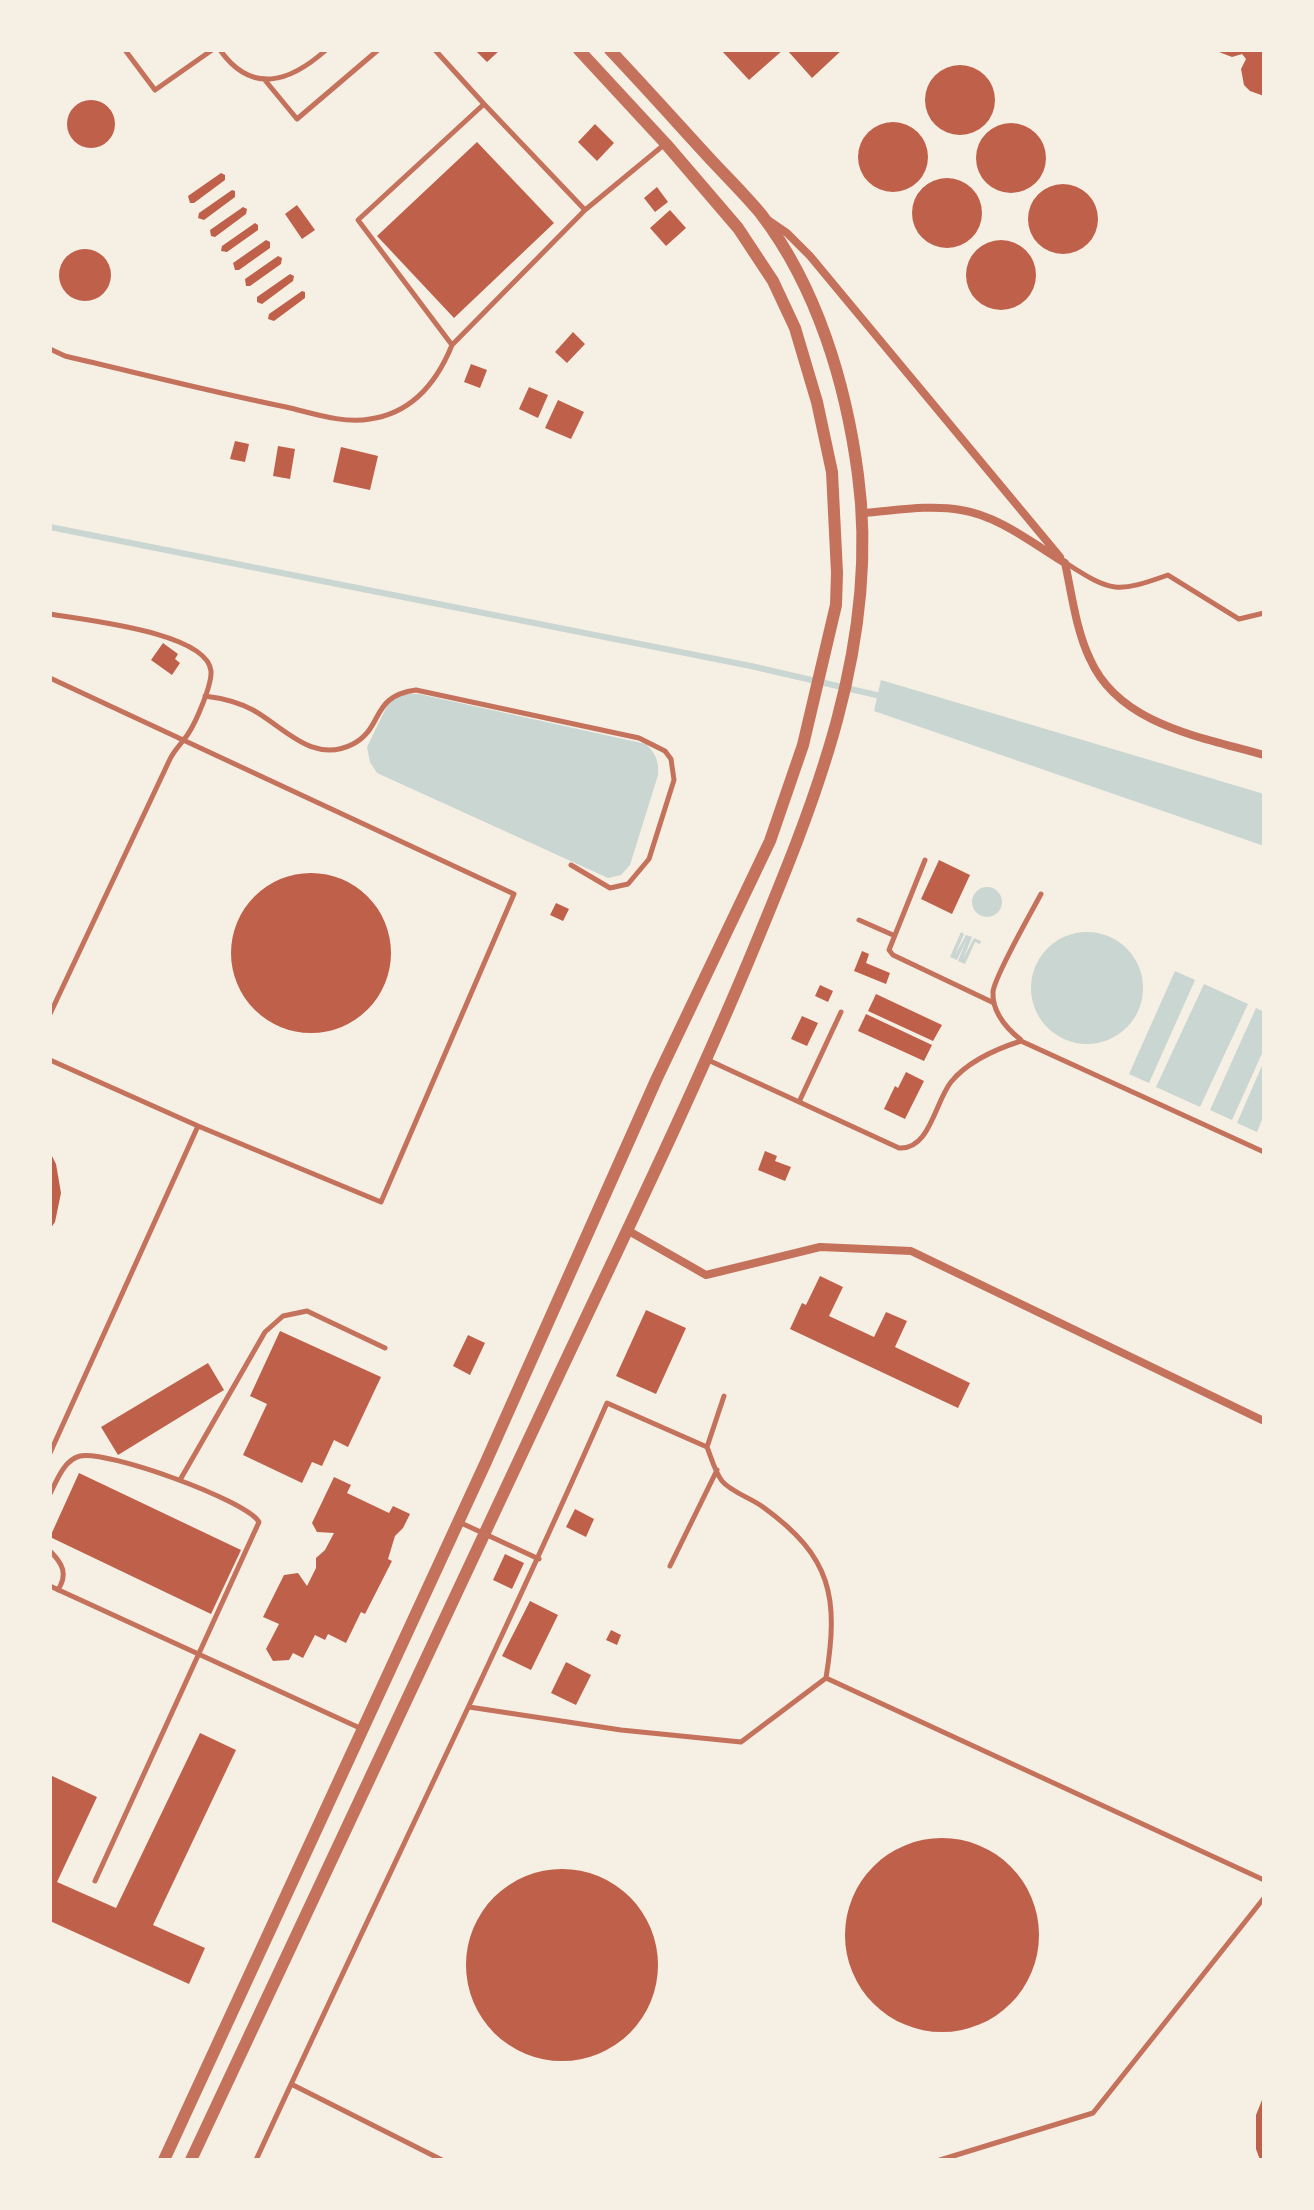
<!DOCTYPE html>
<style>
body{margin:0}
#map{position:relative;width:1314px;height:2210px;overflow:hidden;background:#f6efe4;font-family:Cabin,sans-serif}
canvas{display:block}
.frame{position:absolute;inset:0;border:52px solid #f6efe4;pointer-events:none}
</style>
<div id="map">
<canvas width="1314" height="2210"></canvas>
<div class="frame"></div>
</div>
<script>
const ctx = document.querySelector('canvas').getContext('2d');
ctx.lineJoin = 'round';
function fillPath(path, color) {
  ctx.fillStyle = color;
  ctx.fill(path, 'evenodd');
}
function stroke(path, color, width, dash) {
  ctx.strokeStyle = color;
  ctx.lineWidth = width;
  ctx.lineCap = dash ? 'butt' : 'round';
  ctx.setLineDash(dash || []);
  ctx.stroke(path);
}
fillPath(new Path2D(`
 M881,680L1264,794V846L874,711Z
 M404,694H419L646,744C656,754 659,761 658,775L630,865L621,875L608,878L377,773L370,762L367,747L389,702Z
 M972 902a15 15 0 1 1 30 0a15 15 0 1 1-30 0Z
 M1031 988a56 56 0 1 1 112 0a56 56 0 1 1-112 0Z
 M961,932L964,934L955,955L966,935L972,937L963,959L974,938L981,941L980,944L975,942L965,964L958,961L967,939L957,960L950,957Z
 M1175,971L1195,980L1149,1083L1129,1074Z
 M1204,984L1248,1004L1200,1107L1156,1087Z
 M1256,1008L1264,1012V1049L1232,1120L1210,1110Z
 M1264,1061V1115L1257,1132L1237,1123Z`), '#c9d6d2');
stroke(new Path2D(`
 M50,527L751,666L885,697`), '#c9d6d2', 6);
fillPath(new Path2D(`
 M475,50H500L487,62Z
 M721,50H783L749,80Z
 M787,50H842L812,78Z
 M1214,50H1264V96L1250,91L1244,85L1241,69L1246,59L1242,54L1232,57Z
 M925 100a35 35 0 1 1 70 0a35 35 0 1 1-70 0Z
 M67 124a24 24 0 1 1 48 0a24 24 0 1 1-48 0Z
 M858 157a35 35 0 1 1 70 0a35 35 0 1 1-70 0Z
 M976 158a35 35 0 1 1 70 0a35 35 0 1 1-70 0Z
 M595,124L614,143L597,161L578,142Z
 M477,142L554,223L454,318L377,236Z
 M221,173L225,175V180L194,203H190L188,196Z
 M912 213a35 35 0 1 1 70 0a35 35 0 1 1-70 0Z
 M1028 219a35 35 0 1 1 70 0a35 35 0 1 1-70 0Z
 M657,187L668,202L655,212L644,198Z
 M232,190L235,191V197L204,220L198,218L199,213Z
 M297,205L315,230L302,239L285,214Z
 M243,207L247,209L246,214L215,237L211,236L210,230Z
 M670,210L686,228L666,246L650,228Z
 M255,223L258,225V230L227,252L221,251L222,246Z
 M966 275a35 35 0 1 1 70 0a35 35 0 1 1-70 0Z
 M266,240L270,242V248L239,270H235L233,263Z
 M59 275a26 26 0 1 1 52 0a26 26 0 1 1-52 0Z
 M278,256L282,258L281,264L250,286H246L245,279Z
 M290,274L294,276L293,281L262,304L257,302V297Z
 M302,291L305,292V298L274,321L268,319L269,314Z
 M573,332L585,344L567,363L555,352Z
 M471,364L487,370L480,388L464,382Z
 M529,387L548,395L538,418L519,409Z
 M558,400L584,412L571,439L545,428Z
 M235,441L249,444L245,462L230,459Z
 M278,446L295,449L290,479L273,476Z
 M341,447L378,456L370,490L333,482Z
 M163,643L178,654L175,659L180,663L172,675L151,660Z
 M939,860L970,875L952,914L921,899Z
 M231 953a80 80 0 1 1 160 0a80 80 0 1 1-160 0Z
 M556,903L569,909L563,921L550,915Z
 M862,951L869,954L866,963L890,973L886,984L854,971Z
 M820,985L833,991L828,1002L815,996Z
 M876,994L942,1025L933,1041L868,1011Z
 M866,1014L932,1045L924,1061L858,1031Z
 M802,1016L818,1023L807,1046L791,1039Z
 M906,1072L924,1081L905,1119L884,1109L895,1086L898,1088Z
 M765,1151L777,1156L775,1161L791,1167L785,1181L758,1170Z
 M50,1152L56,1164L61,1193L55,1222L50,1229Z
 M820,1276L843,1287L829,1316L874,1337L886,1312L907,1321L895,1347L970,1383L958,1408L790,1329L802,1303L806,1305Z
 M646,1310L686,1328L656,1394L616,1376Z
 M280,1331L381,1377L348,1447L334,1440L322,1466L312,1462L302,1483L243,1455L267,1404L250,1396Z
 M468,1335L485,1343L470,1375L453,1366Z
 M208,1363L224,1390L118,1455L101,1427Z
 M79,1473L241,1550L211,1614L50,1537Z
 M334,1477L351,1485L347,1493L389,1513L393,1506L410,1514L403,1528L395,1536L388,1559L392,1561L365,1614L361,1612L346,1643L328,1634L325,1640L315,1635L303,1658L293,1653L289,1660L273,1661L266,1649L279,1624L263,1617L284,1575L298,1573L307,1586L316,1568V1558L325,1550L334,1533L317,1532L312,1523Z
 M575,1509L594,1519L586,1537L566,1527Z
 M505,1554L524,1563L512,1589L493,1580Z
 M530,1601L558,1615L531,1670L502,1656Z
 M611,1630L621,1635L617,1645L606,1640Z
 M566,1662L591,1675L576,1705L551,1693Z
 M200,1733L236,1750L153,1925L205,1948L189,1984L50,1921V1775L97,1797L57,1882L116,1908Z
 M845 1935a97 97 0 1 1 194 0a97 97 0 1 1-194 0Z
 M466 1965a96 96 0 1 1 192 0a96 96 0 1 1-192 0Z
 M1264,2095V2160H1260L1256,2149V2115Z`), '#bf614a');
stroke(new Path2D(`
 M125,50L155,90L212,50
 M220,50C252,95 290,82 326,50
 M264,79L297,119L378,50
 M484,104L585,210
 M452,345L585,210L665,144
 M50,349L65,356C138,373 212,392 286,407C312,413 343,424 370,419C412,413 437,382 452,345L358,220L484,104L435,50
 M1066,563C1112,593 1117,593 1168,575L1239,619L1264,613
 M50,614C83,620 207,632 211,671C212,685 196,722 188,734C182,743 175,749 170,759L50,1014
 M50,678L514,894L381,1202L198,1126L50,1060
 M205,696C221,698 238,702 253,710C284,727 313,765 353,744C384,728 370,696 416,690L639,738L665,751L671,759L674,780L649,859L628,884L610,888L571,865
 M925,860L889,950L893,955L994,1003
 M859,920L893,935
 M1021,1040C1006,1028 992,1012 993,992C994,977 1032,911 1041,894
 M708,1060L899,1148C930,1150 935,1102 951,1082C968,1061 996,1049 1021,1041L1264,1152
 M799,1102L841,1012
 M707,1447L724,1396
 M50,1453L198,1126
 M180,1480L265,1332L283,1316L307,1311L385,1348
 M50,1494C57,1480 64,1460 80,1456C107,1450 246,1500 259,1522L95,1881
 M459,1522L539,1559
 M50,1551C63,1564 68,1574 58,1590
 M670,1566L717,1470
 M50,1586L362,1729
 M826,1678L1264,1880
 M291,2084L442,2160
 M256,2160C372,1907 495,1658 607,1403L707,1447C711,1457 715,1472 722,1481C731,1492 751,1498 763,1507C832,1557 839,1597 826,1678L741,1742L621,1730L469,1707
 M940,2160L1093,2113L1264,1898`), '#c5725c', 5);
stroke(new Path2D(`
 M768,220L787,233L810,256L1060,557
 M862,513C893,511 929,504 961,510C999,516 1032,543 1065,563C1072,595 1076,630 1090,659C1119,725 1202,737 1264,755
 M627,1230L706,1275L820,1247L911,1251L1264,1421`), '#c5725c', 8);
stroke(new Path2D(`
 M164,2160L485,1464L657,1078L770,841L803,745L836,605L837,573L832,472L817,402L795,328L773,281L738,228L666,144L579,50
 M191,2160C310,1905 430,1651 549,1396C617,1251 687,1108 749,960C813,806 881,645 858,475C846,384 817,287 761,214C746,196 729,179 713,162C679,125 645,87 610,50`), '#c5725c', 12);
</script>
